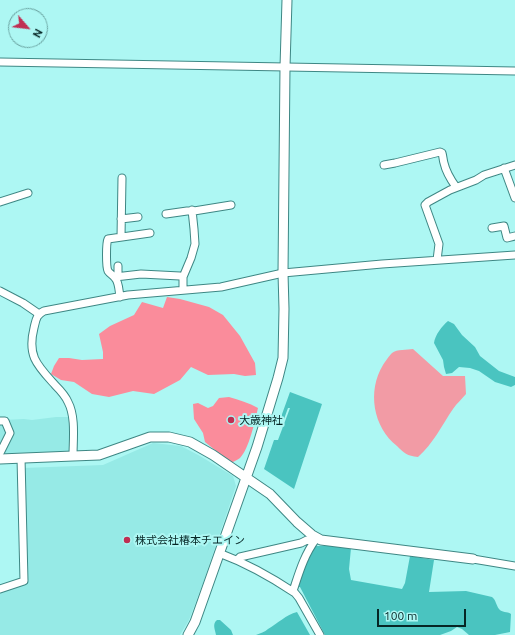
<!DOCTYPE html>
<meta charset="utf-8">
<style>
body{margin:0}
#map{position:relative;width:515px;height:635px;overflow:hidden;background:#adf7f3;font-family:Ubuntu,sans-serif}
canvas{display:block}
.north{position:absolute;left:8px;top:8px;width:40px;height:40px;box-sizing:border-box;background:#adf7f3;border:1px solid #6aa3a1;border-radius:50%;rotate:118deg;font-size:11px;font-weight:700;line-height:16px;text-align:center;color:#062625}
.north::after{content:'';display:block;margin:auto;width:14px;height:18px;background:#bf2f52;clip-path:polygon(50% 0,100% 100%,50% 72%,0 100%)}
.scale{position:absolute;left:377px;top:609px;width:89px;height:18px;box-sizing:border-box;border:2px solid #062625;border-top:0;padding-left:5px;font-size:12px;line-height:14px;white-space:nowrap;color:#062625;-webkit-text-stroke:3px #adf7f3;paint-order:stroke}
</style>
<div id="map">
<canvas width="515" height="635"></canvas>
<div class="north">N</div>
<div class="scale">100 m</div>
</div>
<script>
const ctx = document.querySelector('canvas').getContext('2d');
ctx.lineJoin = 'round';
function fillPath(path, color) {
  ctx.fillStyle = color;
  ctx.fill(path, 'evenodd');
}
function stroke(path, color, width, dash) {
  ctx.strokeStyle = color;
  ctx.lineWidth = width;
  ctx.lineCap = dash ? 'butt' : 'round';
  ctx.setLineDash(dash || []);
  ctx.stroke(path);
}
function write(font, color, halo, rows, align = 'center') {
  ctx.font = font + ' Ubuntu,"Noto Sans JP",sans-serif';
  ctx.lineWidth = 4;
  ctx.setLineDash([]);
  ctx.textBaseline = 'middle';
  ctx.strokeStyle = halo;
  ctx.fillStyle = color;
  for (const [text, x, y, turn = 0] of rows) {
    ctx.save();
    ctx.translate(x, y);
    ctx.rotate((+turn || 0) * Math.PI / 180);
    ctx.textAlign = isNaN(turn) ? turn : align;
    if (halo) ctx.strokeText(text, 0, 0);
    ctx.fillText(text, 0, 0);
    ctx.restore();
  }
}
fillPath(new Path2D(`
 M56,417H72L70,453L0,455V419L4,420L24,419L32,420Z
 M153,443L181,446L200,456L233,476L236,486L203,583L189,620L180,635H0V592L26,582L23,468L103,465Z`), '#96eae6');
fillPath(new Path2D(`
 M413,349L443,376H465L466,394C462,399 457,403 453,409C442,425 433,444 418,457C407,456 404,453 397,446C373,427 367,391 383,365C385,362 389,356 392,353C397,349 407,350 413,349Z`), '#f29ba5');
fillPath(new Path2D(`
 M167,297L180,299L209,307L223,315L240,336L255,363L256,375L245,376L234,374L208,375L191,367L180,380L154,394L133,391L109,397L92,394L74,382L61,380L51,374L54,366L59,358H69L82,360L103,359V352L99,334L110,326L134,315L142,302L163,308Z
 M229,397C239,400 249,403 258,408C255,421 249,449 240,458C238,460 234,461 231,463L205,442L203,433L194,419L193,404L198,403L208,408L213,406L219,398Z`), '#fa8c9b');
fillPath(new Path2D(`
 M448,321L454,324L462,335L475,347L480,356L499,371L515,377V385L511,387L495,382L479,371L470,368L459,367L452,373L446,374L444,367L443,360L434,343C435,335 442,326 448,321Z
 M290,392L322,404L294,489L264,469L274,440H278L290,408H288L284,419L281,417Z
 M316,546H332L351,548L349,569L351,580L402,589L405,583L410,556L434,560L429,592L466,591L492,597C496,600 496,605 499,609C502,613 507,611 511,614L510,632L495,635H469L462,629L457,627L451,631L440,635H325L300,587H297L299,580L313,547Z
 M297,612L310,635H256C260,633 265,632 268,629C278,623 286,615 297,612Z
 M217,620H220L231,630L233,635H216C215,629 212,624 217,620Z`), '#4ac4c0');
const street = new Path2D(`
 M0,62L515,71
 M384,165L395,163L440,152L442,153C443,156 443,160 444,163C446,172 451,180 456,187
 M504,168L515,198
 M0,202L28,193
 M166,214L187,211H194L231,205
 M121,219L138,217
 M492,228L504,226L507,238L515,236
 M121,237L122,178
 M437,260L439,244L425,205L428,202L450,190L476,180L484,175L515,165
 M118,276V266
 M115,277L141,274L180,276L183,277
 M183,290V277L191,258L195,244L194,229L192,210
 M0,291L23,303L39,314
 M120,297C119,291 119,282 115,278C113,275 110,274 108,271C106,267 106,243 108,239L150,233
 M0,421H5L10,433L0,453
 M73,456C73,440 76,417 68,402C65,395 60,390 55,385C37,365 27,356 34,328C36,320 36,315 44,311L128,295L221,287L283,273L382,264L515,255
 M219,553C246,563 271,577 295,593L299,598L320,635
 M473,559L515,566
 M237,560L240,557L301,543L307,540L313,542
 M0,589L24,581L21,458
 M293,591C299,573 304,555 316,539`);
const secondary = new Path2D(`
 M0,459L73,456L99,455L150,437H169L190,442L213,455L270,494L297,522L312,535L321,540L473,559
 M188,635L195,622L257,447L278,378L283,358L284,309L283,273L285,67L287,0`);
stroke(street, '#3e8784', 9);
stroke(secondary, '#3e8784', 11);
stroke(street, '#fff', 7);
stroke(secondary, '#fff', 9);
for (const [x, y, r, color] of [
 [231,420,4,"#bf2f52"],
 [127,540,4,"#bf2f52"]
]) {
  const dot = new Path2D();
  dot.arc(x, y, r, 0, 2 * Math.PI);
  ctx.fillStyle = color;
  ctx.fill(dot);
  stroke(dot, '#adf7f3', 1.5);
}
write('11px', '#062625', '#adf7f3', [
 ["大歳神社",239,420],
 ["株式会社椿本チエイン",135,540]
], 'left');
</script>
